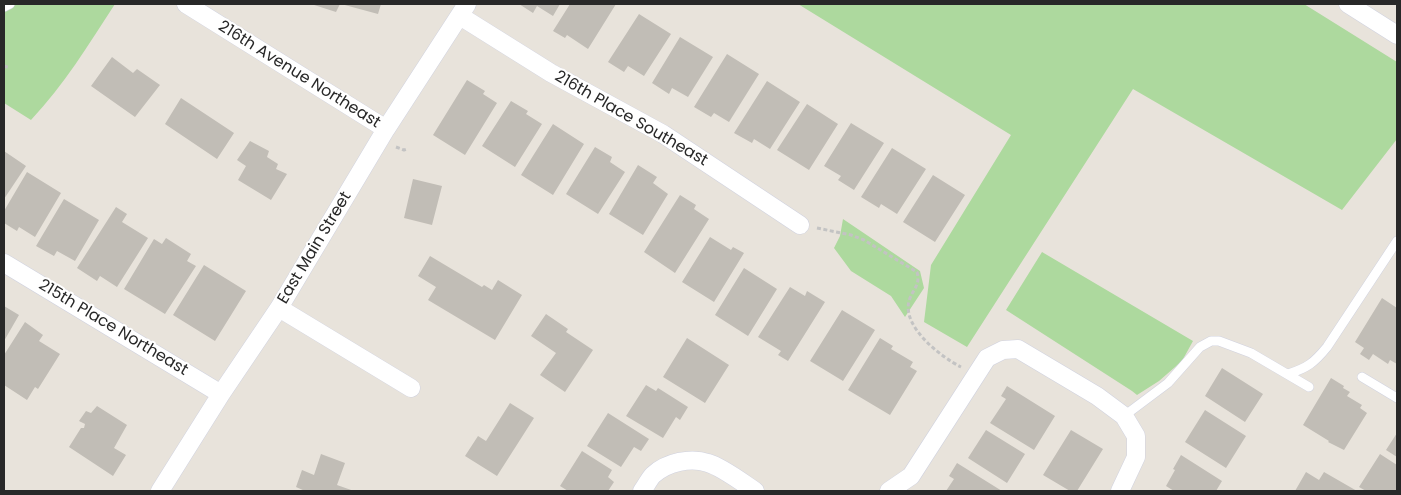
<!DOCTYPE html>
<style>
body{margin:0}
#map{position:relative;width:1401px;height:495px;overflow:hidden;background:#e8e3db;font-family:Poppins,sans-serif}
canvas{display:block}
.frame{position:absolute;inset:0;border:5px solid #282828;pointer-events:none}
</style>
<div id="map">
<canvas width="1401" height="495"></canvas>
<div class="frame"></div>
</div>
<script>
const ctx = document.querySelector('canvas').getContext('2d');
ctx.lineJoin = 'round';
function fillPath(path, color) {
  ctx.fillStyle = color;
  ctx.fill(path, 'evenodd');
}
function stroke(path, color, width, dash) {
  ctx.strokeStyle = color;
  ctx.lineWidth = width;
  ctx.lineCap = dash ? 'butt' : 'round';
  ctx.setLineDash(dash || []);
  ctx.stroke(path);
}
function write(font, color, halo, rows, align = 'center') {
  ctx.font = font + ' Poppins,sans-serif';
  ctx.lineWidth = 4;
  ctx.setLineDash([]);
  ctx.textBaseline = 'middle';
  ctx.strokeStyle = halo;
  ctx.fillStyle = color;
  for (const [text, x, y, turn = 0] of rows) {
    ctx.save();
    ctx.translate(x, y);
    ctx.rotate((+turn || 0) * Math.PI / 180);
    ctx.textAlign = isNaN(turn) ? turn : align;
    if (halo) ctx.strokeText(text, 0, 0);
    ctx.fillText(text, 0, 0);
    ctx.restore();
  }
}
fillPath(new Path2D(`
 M4,4H115C89,44 64,85 31,120L4,103Z
 M798,4H1304L1397,62V139L1342,210L1133,89L967,347L924,322L931,265L1011,135Z
 M843,219L920,271L924,288L905,317L891,296L851,271L834,248L840,236Z
 M1042,252L1193,341L1182,361L1159,381L1137,395L1132,391L1006,310Z`), '#add99e');
fillPath(new Path2D(`
 M311,4H340L336,12Z
 M341,4H381L378,14Z
 M519,4H560L553,16L537,6L533,13Z
 M570,4H616L588,49L567,35L565,38L553,31Z
 M639,14L671,34L644,76L628,66L624,72L608,62Z
 M680,37L713,57L688,97L672,88L669,94L652,83Z
 M727,54L759,74L729,122L714,113L711,117L694,107Z
 M112,57L133,73L137,69L160,85L135,117L91,86Z
 M467,80L485,91L483,94L497,103L465,155L433,135Z
 M767,81L800,102L770,149L754,139L752,143L734,133Z
 M181,98L234,133L217,159L165,124Z
 M511,101L528,111L526,114L542,124L515,167L482,146Z
 M807,104L838,124L809,170L777,150Z
 M851,123L884,143L854,190L838,180L841,176L824,166Z
 M553,124L584,144L553,195L521,175Z
 M250,141L269,151L267,157L278,164L276,169L287,174L271,200L238,180L246,166L237,160Z
 M595,147L612,157L610,162L625,172L598,214L566,194Z
 M892,148L926,169L897,214L881,204L879,208L861,197Z
 M4,151L26,166L4,199Z
 M638,165L657,177L653,183L668,194L643,235L609,214Z
 M27,172L61,193L35,237L19,227L17,231L4,223V211Z
 M933,175L965,195L935,242L903,222Z
 M413,179L442,186L432,225L404,218Z
 M680,195L696,205L694,209L709,219L675,273L644,252Z
 M64,199L99,220L75,261L57,251L54,256L36,246Z
 M116,207L127,214L122,222L148,238L117,287L100,276L97,281L77,268Z
 M710,237L731,250L733,247L744,253L714,302L682,282Z
 M166,238L191,254L187,261L196,266L165,314L124,289L154,239L162,244Z
 M430,256L482,287L484,285L492,290L498,280L522,295L495,340L428,300L436,287L418,276Z
 M204,265L246,291L215,341L173,315Z
 M744,268L777,289L748,336L715,315Z
 M790,287L805,296L807,291L825,302L788,361L778,355L781,351L758,337Z
 M1382,298L1397,308V364L1390,360L1388,364L1373,354L1369,360L1360,354L1364,348L1355,342Z
 M4,306L19,315L4,341Z
 M842,310L875,330L843,381L810,361Z
 M546,314L568,329L566,332L593,350L565,392L540,375L556,353L531,336Z
 M25,322L43,335L39,341L60,354L38,389L35,387L27,400L4,385V355Z
 M687,338L729,365L705,403L663,377Z
 M880,338L893,346L891,349L913,362L910,367L917,371L890,415L848,390Z
 M1222,368L1263,394L1245,422L1205,396Z
 M1331,378L1344,386L1343,388L1350,392L1347,396L1362,405L1360,408L1367,413L1344,450L1328,442L1329,441L1303,425Z
 M646,385L656,391L658,388L688,407L680,420L676,417L663,438L626,416Z
 M1007,386L1055,416L1034,450L990,423L1006,399L1001,396Z
 M510,403L534,418L497,476L465,456L478,436L486,441Z
 M97,406L127,425L114,448L126,455L113,476L69,447L81,428H84L85,424L79,421L86,411L91,413Z
 M1205,410L1246,436L1226,468L1185,442Z
 M608,413L649,439L641,451L634,447L621,467L587,446Z
 M986,430L1025,454L1007,483L968,458Z
 M1071,430L1103,449L1077,491H1070L1043,475Z
 M1397,433V457L1386,450Z
 M582,451L612,470L608,477L614,482L608,491H568L560,486Z
 M321,454L345,463L337,485L354,491H305L296,487L302,470L314,475Z
 M1380,454L1397,465V491H1366L1359,487Z
 M1181,455L1222,481L1216,491H1174L1166,486L1175,470L1173,469Z
 M957,463L1002,491H946L954,479L949,476Z
 M1306,472L1319,480L1324,472L1357,491H1295Z`), '#c1bdb6');
const service = new Path2D(`
 M4,7L10,4
 M1288,374C1307,368 1314,363 1327,347L1397,241
 M1362,377L1397,398
 M1124,416L1168,383L1200,347L1211,341H1219L1251,353L1309,387`);
const minor = new Path2D(`
 M186,4L386,129
 M1348,4L1397,35
 M460,16L551,73L663,134L800,225
 M4,263L221,394
 M279,308L411,388
 M160,491L221,394L279,308L386,129L467,4
 M642,491C646,486 649,479 653,475C667,462 691,457 708,463C722,467 743,483 755,491
 M889,491L911,476L987,358L1003,350L1018,349L1097,396L1124,416L1136,436V457L1120,491`);
stroke(service, '#d0d2df', 10);
stroke(minor, '#d0d2df', 19);
stroke(new Path2D(`
 M4,66L10,68
 M396,147L404,150L407,149
 M817,228L851,235L864,240L917,272C921,285 912,290 909,301C902,327 941,357 961,367`), '#c3c3c3', 3, [4, 2.5]);
stroke(service, '#fff', 9);
stroke(minor, '#fff', 18);
write('16px', '#282828', '#fff', [
 ["216th Avenue Northeast",299,75,32],
 ["216th Place Southeast",631,119,30],
 ["East Main Street",315,248,-59],
 ["215th Place Northeast",113,328,31]
]);
</script>
